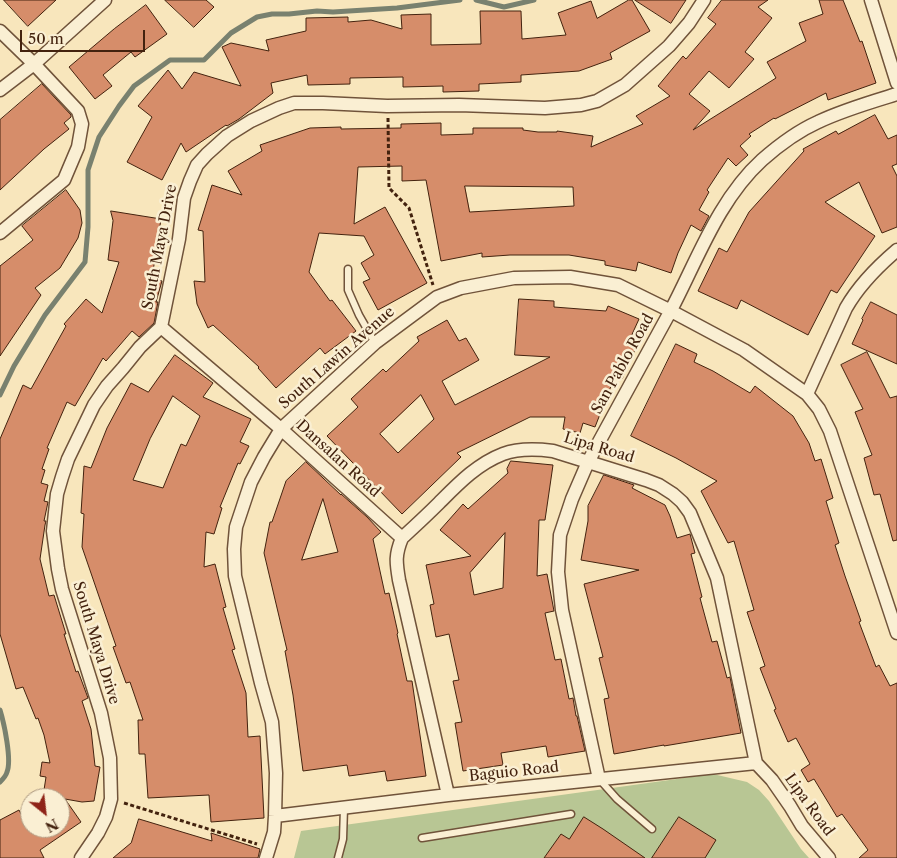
<!DOCTYPE html>
<style>
body{margin:0}
#map{position:relative;width:897px;height:858px;overflow:hidden;background:#f8e6bc;font-family:"Libre Caslon Text",serif}
canvas{display:block}
.north{position:absolute;left:20px;top:788px;width:50px;height:50px;box-sizing:border-box;background:#faefd3;border:1px solid #b19d84;border-radius:50%;rotate:151deg;font-size:14px;font-weight:700;line-height:20px;text-align:center;color:#43220e}
.north::after{content:'';display:block;margin:auto;width:18px;height:22px;background:#8f2418;clip-path:polygon(50% 0,100% 100%,50% 72%,0 100%)}
.scale{position:absolute;left:20px;top:30px;width:125px;height:22px;box-sizing:border-box;border:2px solid #43220e;border-top:0;padding-left:6px;font-size:15px;line-height:18px;white-space:nowrap;color:#43220e;-webkit-text-stroke:4px #faefd3;paint-order:stroke}
</style>
<div id="map">
<canvas width="897" height="858"></canvas>
<div class="north">N</div>
<div class="scale">50 m</div>
</div>
<script>
const ctx = document.querySelector('canvas').getContext('2d');
ctx.lineJoin = 'round';
function fillPath(path, color) {
  ctx.fillStyle = color;
  ctx.fill(path, 'evenodd');
}
function stroke(path, color, width, dash) {
  ctx.strokeStyle = color;
  ctx.lineWidth = width;
  ctx.lineCap = dash ? 'butt' : 'round';
  ctx.setLineDash(dash || []);
  ctx.stroke(path);
}
function write(font, color, halo, rows, align = 'center') {
  ctx.font = font + ' "Libre Caslon Text",serif';
  ctx.lineWidth = 5;
  ctx.setLineDash([]);
  ctx.textBaseline = 'middle';
  ctx.strokeStyle = halo;
  ctx.fillStyle = color;
  for (const [text, x, y, turn = 0] of rows) {
    ctx.save();
    ctx.translate(x, y);
    ctx.rotate((+turn || 0) * Math.PI / 180);
    ctx.textAlign = isNaN(turn) ? turn : align;
    if (halo) ctx.strokeText(text, 0, 0);
    ctx.fillText(text, 0, 0);
    ctx.restore();
  }
}
fillPath(new Path2D(`
 M713,774L747,782L759,790L769,801L801,849L809,858H294L301,831Z`), '#b8c694');
stroke(new Path2D(`
 M476,0L504,7L534,0
 M0,395L14,366L45,315L85,262L88,227V170L99,137L119,106L134,86L170,60H204L231,33L257,17L272,14H289L317,11L333,12L397,8L460,0
 M0,710C4,723 12,760 7,772C6,776 3,779 0,782`), '#79816f', 5);
const building = new Path2D(`
 M4,0H56L28,26Z
 M165,0H206L214,7L194,27Z
 M629,0H632L650,31L610,53L612,59L579,71L521,75V82L479,84V91L443,92V86L403,87V77L350,78V84L308,85L307,75L271,83L273,93L239,119L227,126L226,125L186,152L181,143L162,180L127,162L152,117L138,106L168,70L182,89L194,72L241,86L222,47L231,43L269,51L266,40L306,31V18L348,17V22L371,20L402,29L401,15L431,14V45L481,44L480,11H521L522,39L566,35L558,13L591,1L597,18Z
 M635,0H686L671,23Z
 M722,0H768L758,7L772,18L745,52L754,59L729,88L709,71L689,94L710,111L693,130L776,78L767,62L806,41L799,23L823,14L819,0H843L860,42L862,41L876,83L828,100L826,93L775,119L774,118L749,134L751,136L740,146L748,155L736,166L728,158L707,190L709,192L699,210L709,216L701,231L691,225L678,253L671,273L638,262L636,271L605,265V261L569,255H510L482,257V253L441,261L426,180L402,181V166L358,167L354,224L385,207L427,283L378,310L363,282L370,279L361,263L374,255L364,236L319,233L309,272L330,301L332,300L356,331L325,354L320,348L276,388L258,368L259,367L213,325L208,328L197,304L194,281L205,282L203,231L198,230L212,185L242,195L228,171L262,151L260,145L310,128L341,127V129L401,128V124L441,123V135L473,134V128H523V130L538,132H557V131L593,136L591,147L643,124L636,116L670,96L658,86L683,56L686,59L716,24L708,18ZM465,186L573,187L574,206L470,212Z
 M146,5L167,34L135,57L131,52L103,75L112,86L95,99L69,67L114,29Z
 M42,84L71,115V117L64,123L69,129L44,149L0,190V120Z
 M875,115L888,139L897,135V164L892,166L897,176V227L882,233L859,182L825,202L875,236L837,293L831,290L808,335L741,300L737,309L698,291L719,248L727,252L749,212L804,151L803,149L836,131L838,134Z
 M66,190L80,210L82,223L78,238L60,268L35,288L41,295L0,356V266L33,240L22,226Z
 M111,211L161,219L152,278L162,281L156,302H158L154,323L139,337L132,331L106,361L103,358L75,406L67,402L47,448L49,449L42,469L45,470L41,483L48,485L44,501L48,502L44,521H46L45,525L40,559L49,596L54,595L66,634H64L76,672L78,671L88,698L82,701L91,729L95,766L100,767L94,801L82,802L65,799L81,822L40,850L44,858H0V820L19,810L28,828H60V798L54,797L55,792L44,790L46,777L40,776L42,762L50,763L44,735L38,718L36,719L23,687L16,689L0,634V439L23,385L31,389L66,326L64,324L86,299L102,313L119,262L108,260L113,221Z
 M519,299L554,301V307L606,311L608,306L639,319L629,341L637,345L622,379L615,376L595,427L583,423L580,433L563,429L565,417H530L457,453L461,457L402,514L327,436L358,407L351,399L383,369L386,372L419,341L417,337L447,320L459,341L466,338L479,360L442,381L455,405L550,357L515,355ZM421,395L434,419L398,453L380,434Z
 M871,302L897,315V364L852,344L863,320L862,319Z
 M676,344L697,354L694,362L713,371L750,393L755,386L793,416L809,443L815,461L821,459L833,498L826,501L839,543L835,545L845,576L861,621L859,622L876,667L879,665L890,686L897,683V858H859L868,850L842,814L837,817L814,779L808,782L801,770L810,764L796,738L788,742L774,710L776,709L760,668L765,666L747,612L754,610L734,541L728,543L701,491L717,481L676,458L631,436Z
 M867,352L890,398L897,396V540L893,541L880,494L874,495L864,458L872,455L855,412L863,409L841,365Z
 M175,355L213,383L203,397L251,419L240,442L249,446L240,464L238,463L220,507L222,508L214,534L206,532L204,567L215,564L226,607L223,608L235,649L232,650L246,693L248,737L260,736L264,818L211,822L209,795L148,798L145,754H139L138,720H143L130,682L126,683L113,647L116,646L82,547L84,514L81,513L84,466L91,468L107,428L131,383L148,392ZM173,396L200,416L186,446L181,444L163,488L133,480L150,439Z
 M511,461L553,465L545,520H539L537,576L547,574L554,611L545,613L555,660L561,659L569,699L573,698L576,716H577L585,751L548,757L546,746L501,753L503,765L463,771L455,723L462,722L453,681L459,680L449,634L436,637L430,605L434,604L426,565L471,556L440,530L463,504L468,509L508,473L507,469ZM505,533L503,588L474,595L470,573Z
 M306,462L341,495V494L367,517L381,532L373,539L385,594L389,593L398,633L397,634L407,681H412L426,776L387,781L385,771L349,776L347,765L303,771L293,695L285,651L287,650L264,553L270,522H272L286,481ZM323,499L338,552L302,560Z
 M604,475L634,485L632,488L665,505L670,516L677,538L690,534L695,553L691,554L702,597L700,598L712,642L717,641L727,678L730,677L741,733L664,746V745L614,754L604,699L609,698L599,658L603,657L584,584L639,570L581,560L588,521V506Z
 M584,817L603,829L645,858H544L561,834L569,839Z
 M679,817L716,840L705,858H652Z
 M139,819L212,841L211,833L260,849L258,858H113L131,843Z`);
fillPath(building, '#d68d6a');
stroke(building, '#43220e', 1);
const lane = new Path2D(`
 M348,269V290L359,315L375,343
 M600,780L617,799L652,829
 M422,838L571,814
 M338,858L343,839L344,808`);
const street = new Path2D(`
 M871,0L897,83
 M0,31L34,64L78,111L82,124L78,147L64,180L0,233
 M0,90L34,64L105,0
 M161,327L281,429L402,538
 M807,394L846,308C859,285 877,267 897,250
 M599,779L562,610L558,572L560,535L572,499L588,462C615,412 643,362 670,312C697,261 718,200 762,160C779,145 798,131 818,122C843,110 871,102 897,94
 M448,795L399,580C396,562 395,555 402,538C414,527 427,515 439,503C458,484 477,464 503,454C519,448 537,449 553,451L646,480L659,485L673,494L682,502L690,513L717,578L756,763L772,780L790,806L802,826L829,858
 M275,816L448,795L756,763
 M81,858L98,833L106,817L111,799L110,758L101,713L62,589L58,569L53,531L57,494L62,477L68,459L94,405L107,386L123,368L140,347L161,327L179,239L184,198L190,181L197,165L207,154L227,136L251,121L279,108L294,103H323L387,106L459,105L545,108L581,105L597,101L625,85L669,46L689,23L704,0
 M266,858L274,832L275,816L276,773L272,722L261,683L235,576L234,549L236,527L251,482L264,457L281,429L375,343L437,297L461,288L514,278L570,277L618,285L671,311L744,350L807,394L819,409L830,431L897,633`);
stroke(lane, '#70533a', 9);
stroke(street, '#70533a', 15);
stroke(new Path2D(`
 M388,118L389,188L409,208L433,285
 M124,803L257,844`), '#43220e', 3, [4, 2.5]);
stroke(lane, '#faefd3', 6);
stroke(street, '#faefd3', 12);
write('15px', '#43220e', '#faefd3', [
 ["South Maya Drive",160,247,-79],
 ["South Lawin Avenue",337,358,-41],
 ["San Pablo Road",623,364,-61],
 ["Lipa Road",599,448,17],
 ["Dansalan Road",338,459,42],
 ["South Maya Drive",96,643,73],
 ["Baguio Road",514,772,-6],
 ["Lipa Road",809,805,54]
]);
</script>
